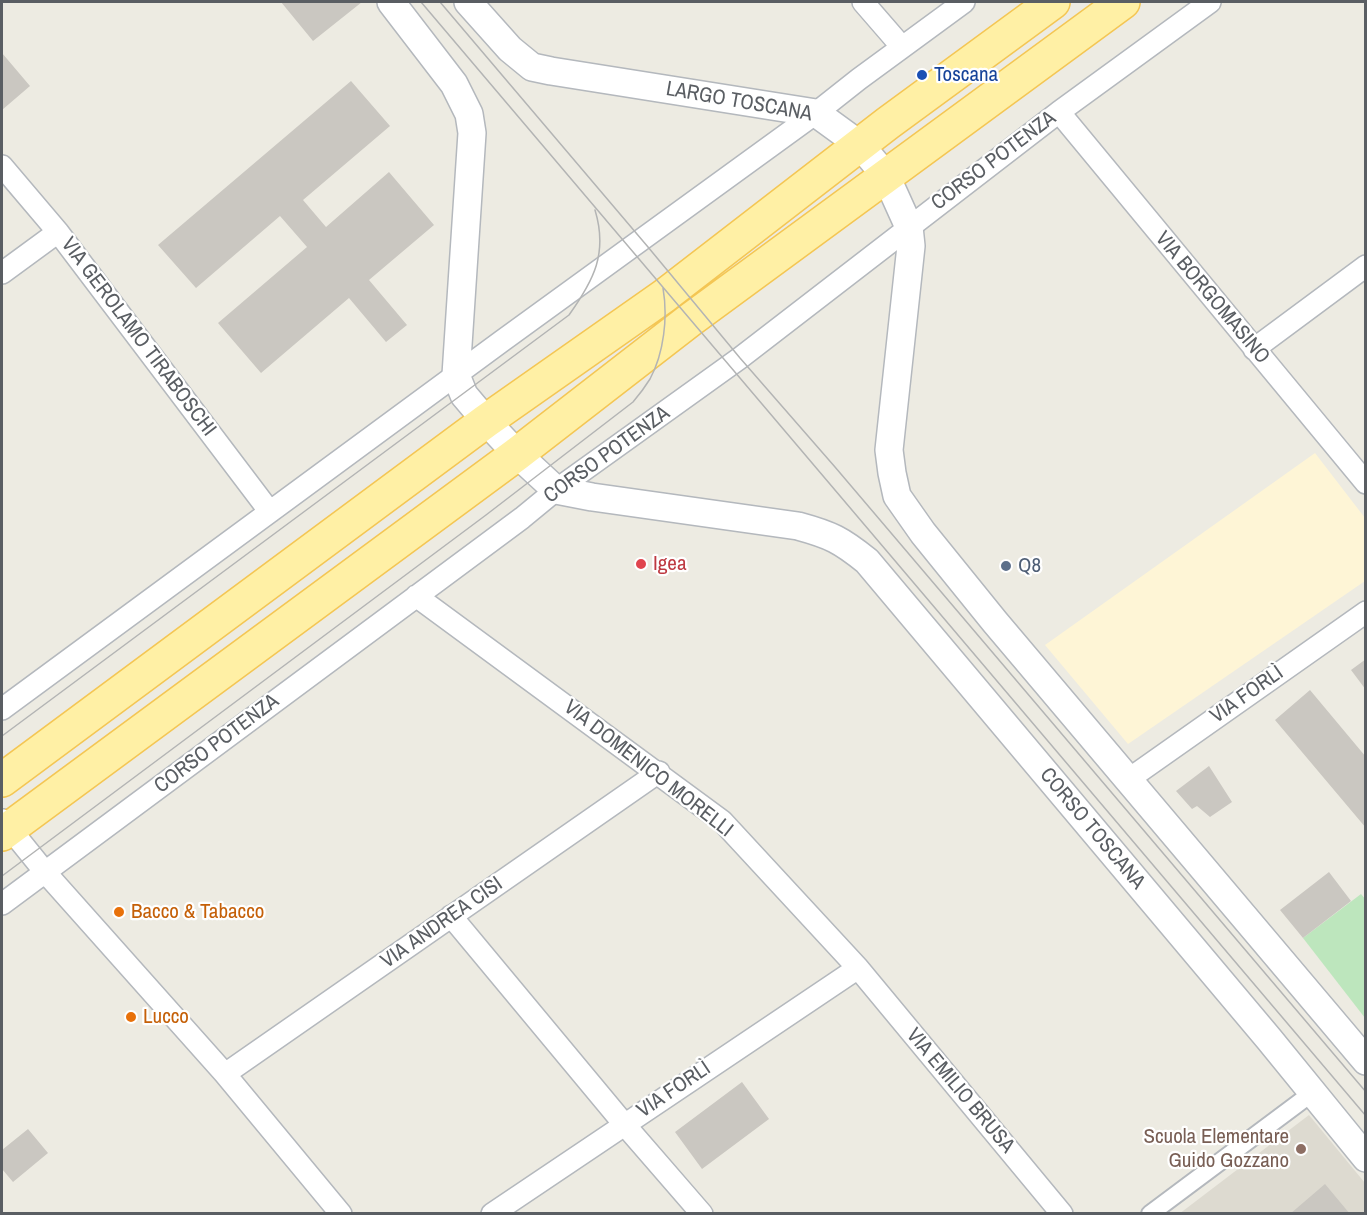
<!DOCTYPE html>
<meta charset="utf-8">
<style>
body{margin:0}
#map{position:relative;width:1367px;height:1215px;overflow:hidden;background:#edebe2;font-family:"Archivo Narrow",sans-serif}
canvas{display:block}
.frame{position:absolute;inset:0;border:3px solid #5a5e63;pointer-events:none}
</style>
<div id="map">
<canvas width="1367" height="1215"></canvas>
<div class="frame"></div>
</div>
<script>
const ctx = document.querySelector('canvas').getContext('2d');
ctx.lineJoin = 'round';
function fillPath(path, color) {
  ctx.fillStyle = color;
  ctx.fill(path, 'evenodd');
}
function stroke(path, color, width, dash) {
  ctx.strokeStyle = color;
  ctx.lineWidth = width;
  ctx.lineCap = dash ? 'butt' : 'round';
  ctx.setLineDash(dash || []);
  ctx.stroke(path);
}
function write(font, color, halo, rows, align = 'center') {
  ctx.font = font + ' "Archivo Narrow",sans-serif';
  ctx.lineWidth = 4.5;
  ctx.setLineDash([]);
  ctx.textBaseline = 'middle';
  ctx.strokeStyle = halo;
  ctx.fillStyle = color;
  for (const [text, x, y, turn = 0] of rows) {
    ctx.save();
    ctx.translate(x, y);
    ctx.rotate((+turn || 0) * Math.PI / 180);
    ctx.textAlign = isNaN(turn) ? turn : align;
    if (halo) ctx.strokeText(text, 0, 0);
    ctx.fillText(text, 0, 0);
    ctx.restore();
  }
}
fillPath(new Path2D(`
 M1315,453L1365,518V581L1128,744L1045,645Z`), '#fef5d6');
fillPath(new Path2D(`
 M1309,1115L1365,1183V1213L1179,1214Z`), '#dddad0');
fillPath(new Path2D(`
 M1361,894L1366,900L1365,1018L1303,938Z`), '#bde6bd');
fillPath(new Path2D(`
 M281,2H362L313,41Z
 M2,53L30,86L2,110Z
 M351,81L390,126L303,200L326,227L389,172L434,225L369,280L407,325L386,342L349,298L261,373L218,323L307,247L280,216L196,288L158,245Z
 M1366,659V690L1351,670Z
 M1310,690L1366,757V828L1275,720Z
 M1209,766L1232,802L1210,817L1197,806L1192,809L1176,791Z
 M1329,872L1351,901L1303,938L1280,910Z
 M742,1082L769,1119L702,1169L675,1132Z
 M28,1129L48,1153L13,1182L2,1169V1150Z
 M1325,1184L1350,1214H1290Z`), '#cac7c1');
const pedestrian = new Path2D(`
 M1150,1214L1312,1093`);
const minor = new Path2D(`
 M863,2L902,47
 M1059,112L1366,483
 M2,166L58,232L270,512
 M2,273L58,232
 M1254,349L1366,266
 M416,596L722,821L858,968L1062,1214
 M2,709L502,341L816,113L859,79L964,2
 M1129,779L1366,612
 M3,820L45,872L225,1074L341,1214
 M2,904L522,518L556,490L740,358L1059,112L1210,2
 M451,916L624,1124L702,1214
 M225,1074L659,772
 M492,1214L858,968`);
const tertiary = new Path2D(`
 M391,2L454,84L469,114L472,133L456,375L464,395L486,421L517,454L556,490L592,497L798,526C831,535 841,540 867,561L1269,1039L1366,1158
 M468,2L510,49L532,67L551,71L816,113L860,145L886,176L909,227L911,246L889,450L892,473L897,496L923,533L995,622L1366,1061`);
const primary = new Path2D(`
 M2,780L486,421L664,296L888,123L1053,2
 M2,834L517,454L690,320L1123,2`);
stroke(pedestrian, '#b4b8bd', 20);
stroke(minor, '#b4b8bd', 24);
stroke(tertiary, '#b4b8bd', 30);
stroke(primary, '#f4c654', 36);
stroke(pedestrian, '#fff', 16);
stroke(minor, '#fff', 21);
stroke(tertiary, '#fff', 27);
stroke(primary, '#fff0a5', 33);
stroke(new Path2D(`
 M421,2L1366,1116
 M440,2L648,247L740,358L835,467L1366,1092
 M2,736L569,315C594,280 608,253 595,210
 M2,876L486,515L633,402C639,395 645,387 650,379C664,353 668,317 663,288`), '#b3b4b4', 1.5);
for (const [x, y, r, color] of [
 [922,75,6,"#1a4fb4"],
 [641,564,6,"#e0444e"],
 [1006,566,6,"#5c6f8a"],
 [119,912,6,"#e8710a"],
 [131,1017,6,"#e8710a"],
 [1301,1149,6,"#8d6e63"]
]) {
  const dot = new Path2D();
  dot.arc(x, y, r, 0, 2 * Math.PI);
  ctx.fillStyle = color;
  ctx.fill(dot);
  stroke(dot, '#fff', 2);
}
write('21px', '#164399', '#fff', [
 ["Toscana",934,75]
], 'left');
write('21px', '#5a5e63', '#fff', [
 ["LARGO TOSCANA",739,102,10],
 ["CORSO POTENZA",994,161,-37],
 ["VIA BORGOMASINO",1212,298,50],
 ["VIA GEROLAMO TIRABOSCHI",138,337,53],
 ["CORSO POTENZA",607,455,-36],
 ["VIA FORLÌ",1247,695,-35],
 ["CORSO POTENZA",217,744,-37],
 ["VIA DOMENICO MORELLI",648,769,38],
 ["CORSO TOSCANA",1092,829,50],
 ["VIA ANDREA CISI",442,923,-35],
 ["VIA FORLÌ",674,1090,-34],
 ["VIA EMILIO BRUSA",960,1091,50]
]);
write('21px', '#be3a42', '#fff', [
 ["Igea",653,564]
], 'left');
write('21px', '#4e5e75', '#fff', [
 ["Q8",1018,566]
], 'left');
write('21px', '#c56008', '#fff', [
 ["Bacco & Tabacco",131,912],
 ["Lucco",143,1017]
], 'left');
write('21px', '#785e54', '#fff', [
 ["Scuola Elementare",1289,1137],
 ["Guido Gozzano",1289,1161]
], 'right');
</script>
